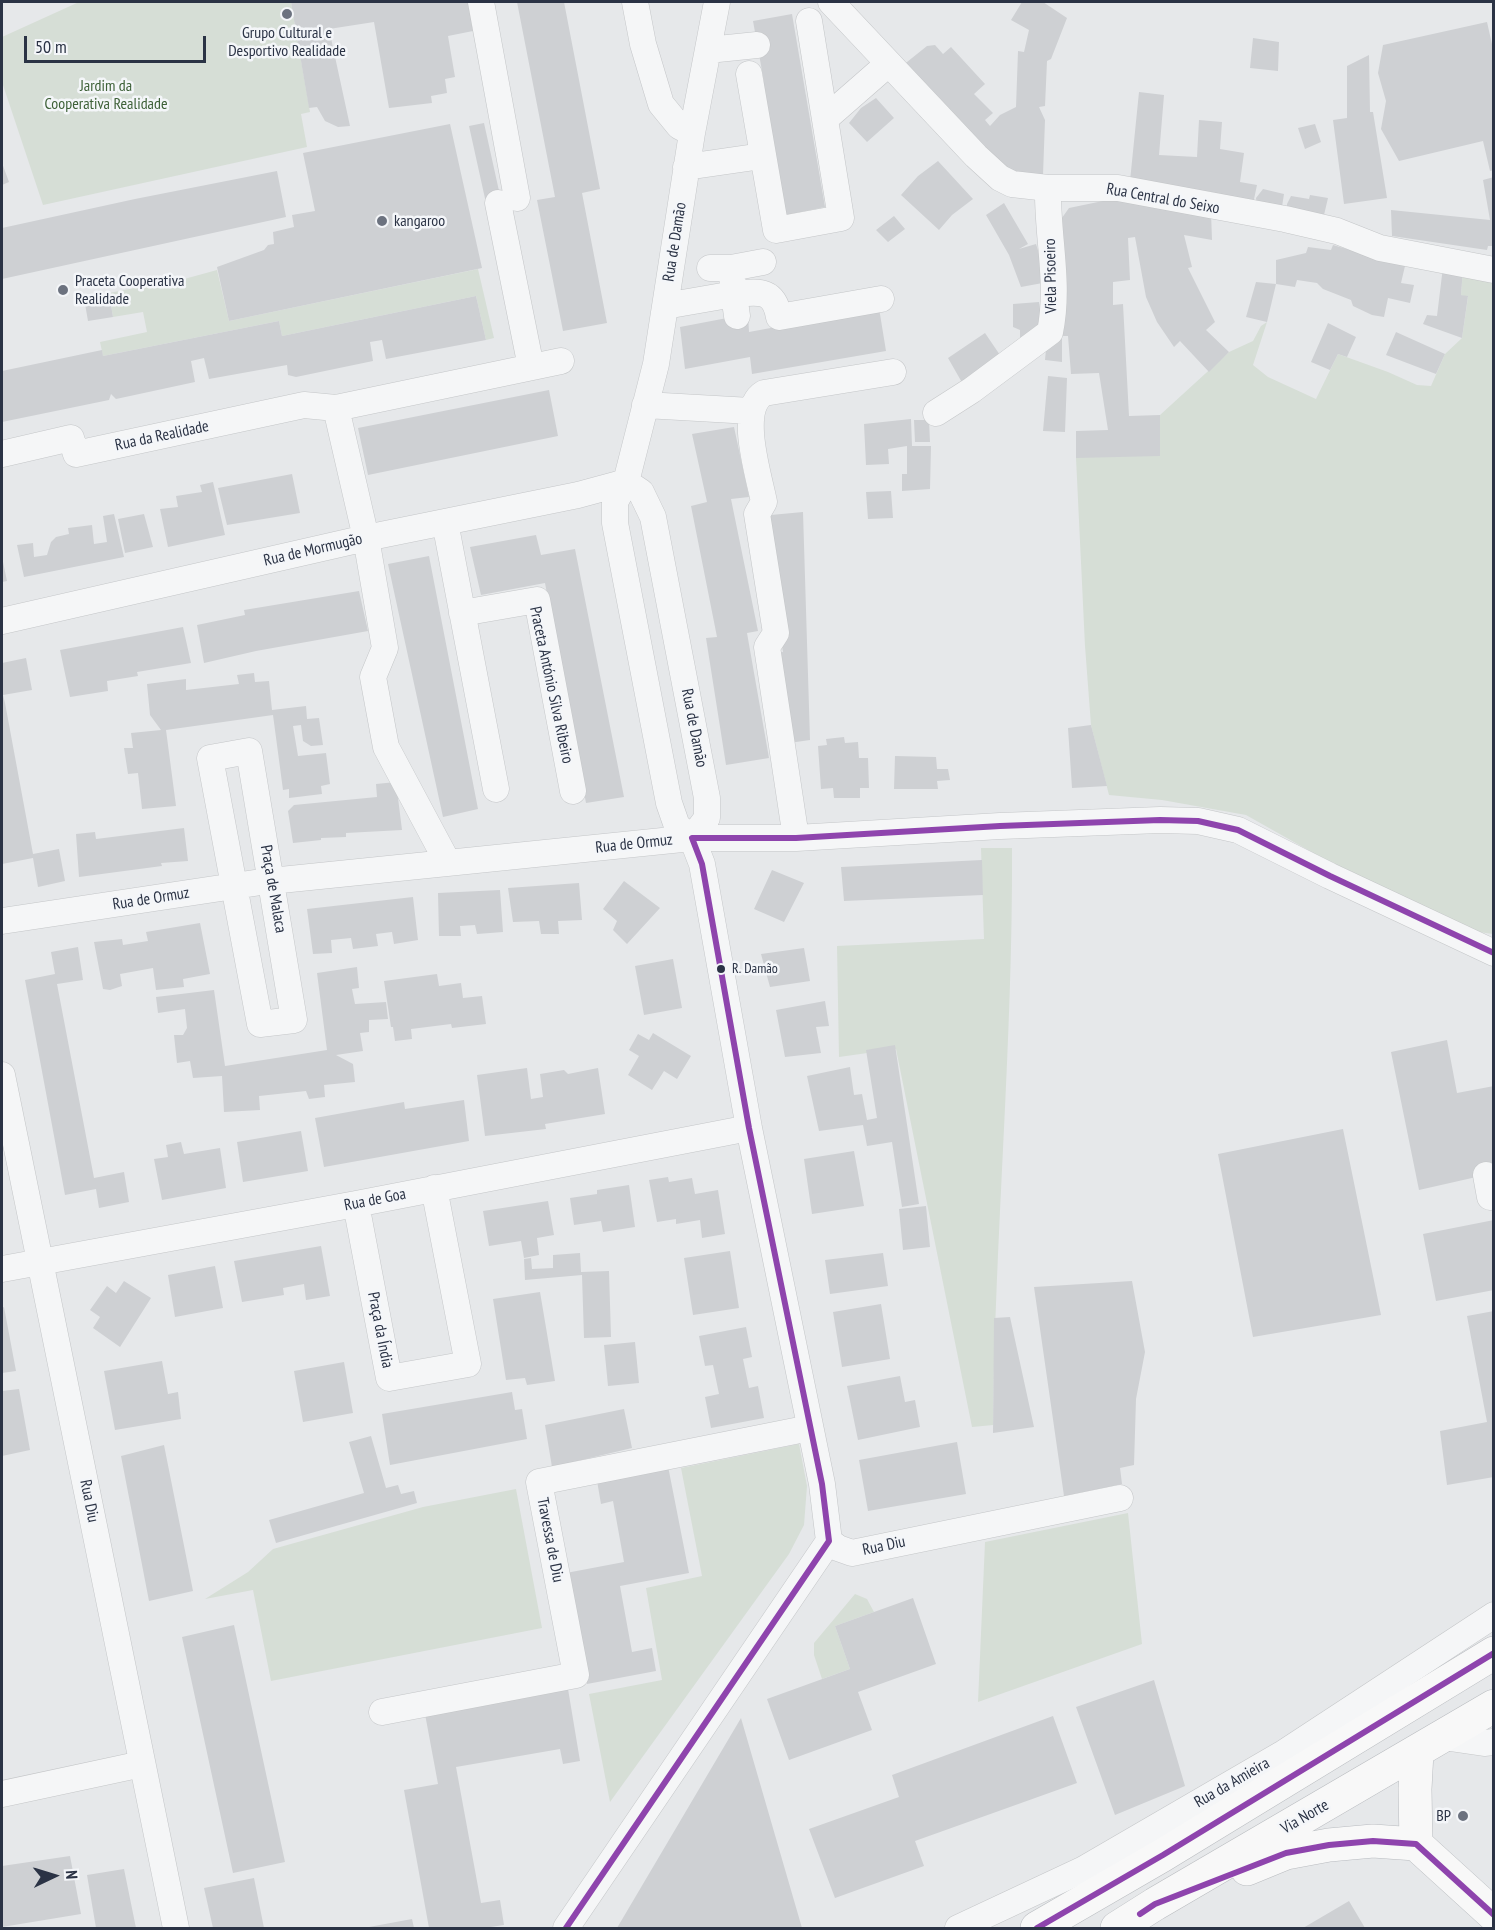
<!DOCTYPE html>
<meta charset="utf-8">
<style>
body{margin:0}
#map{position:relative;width:1495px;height:1930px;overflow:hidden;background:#e6e8ea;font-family:"PT Sans Narrow",sans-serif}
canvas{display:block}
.frame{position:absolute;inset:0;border:3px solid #2b3345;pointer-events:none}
.north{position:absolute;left:24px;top:1846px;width:60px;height:60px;-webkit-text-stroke:4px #f4f6f9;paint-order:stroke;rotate:86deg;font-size:16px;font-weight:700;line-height:24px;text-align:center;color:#2b3345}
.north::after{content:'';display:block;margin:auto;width:21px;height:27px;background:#2b3345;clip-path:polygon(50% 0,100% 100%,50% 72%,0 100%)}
.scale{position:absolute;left:24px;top:36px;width:182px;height:27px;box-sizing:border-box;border:3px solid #2b3345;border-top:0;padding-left:8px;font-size:18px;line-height:21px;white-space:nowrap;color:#2b3345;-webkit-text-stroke:4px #f4f6f9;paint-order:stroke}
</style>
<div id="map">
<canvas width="1495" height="1930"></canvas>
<div class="frame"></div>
<div class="north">N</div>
<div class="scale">50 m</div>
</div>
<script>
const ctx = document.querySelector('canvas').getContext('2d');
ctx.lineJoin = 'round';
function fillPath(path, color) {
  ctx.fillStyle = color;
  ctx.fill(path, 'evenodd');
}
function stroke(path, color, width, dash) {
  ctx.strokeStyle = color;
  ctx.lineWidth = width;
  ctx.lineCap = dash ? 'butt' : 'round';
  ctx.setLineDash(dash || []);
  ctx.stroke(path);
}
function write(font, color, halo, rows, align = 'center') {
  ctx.font = font + ' "PT Sans Narrow",sans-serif';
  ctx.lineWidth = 5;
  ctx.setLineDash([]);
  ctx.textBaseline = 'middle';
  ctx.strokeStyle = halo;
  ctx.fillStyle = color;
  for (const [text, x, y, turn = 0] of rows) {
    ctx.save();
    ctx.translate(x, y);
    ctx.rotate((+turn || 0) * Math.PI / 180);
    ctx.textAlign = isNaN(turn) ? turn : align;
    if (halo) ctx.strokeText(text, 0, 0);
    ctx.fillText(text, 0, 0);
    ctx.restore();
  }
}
fillPath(new Path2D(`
 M79,2H291L310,112L301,114L307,147L43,205L2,82V37Z
 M478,269L494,338L486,340L476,296L282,336L279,321L103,356L100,342L147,332L143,312L113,317L109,293L165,282L166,284L217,270L229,321Z
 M1463,269L1493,280V934L1465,930L1377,889L1352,872L1317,855L1246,815L1162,800L1109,795L1091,725L1085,646L1076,458L1160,415L1229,352L1253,341L1261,326L1267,322L1253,365L1268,377L1316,399L1338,354L1388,372L1417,385L1431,386L1445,354L1462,338L1468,297L1461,295Z
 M981,848H1012C1013,1041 995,1232 993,1425L972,1427L896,1049L839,1057L837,946L984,939Z
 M799,1444L807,1486L804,1525L789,1554L610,1802L589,1694L662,1680L646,1588L702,1576L681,1468Z
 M516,1489L542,1628L271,1681L253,1590L205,1599L248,1572L273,1549L423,1507Z
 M1128,1513L1142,1644L978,1702L985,1542Z
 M855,1594L867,1599L874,1612L835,1626L850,1669L822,1679L814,1655V1643Z`), '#d6ded6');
fillPath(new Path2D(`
 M291,2H468L473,31L448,36L455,77L445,79L447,93L431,96L432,103L389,108L374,22L329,29L350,126L338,127L325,121L317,107L309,108Z
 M517,2H564L600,189L582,193L607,323L563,331L537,200L555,197Z
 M1022,2H1043L1067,18L1051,59L1047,61L1045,106L1039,107L1045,120L1043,175L1004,171L902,66L927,46L935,45L943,54L951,47L985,84L974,94L993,113L985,120L990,126L1000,115L1016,107L1018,51L1024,52L1029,30L1011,20Z
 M792,14L825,207L781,216L758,83L764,82L753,21Z
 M1487,22L1494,53V170L1490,171L1483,141L1399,161L1381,129L1386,101L1378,73L1383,45Z
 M1253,38L1279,42L1278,71L1250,68Z
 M1369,55L1370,112H1373L1387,198L1344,204L1333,120L1347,118V66Z
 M1139,92L1164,95L1159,155L1197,157L1199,120L1222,122L1220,149L1244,153L1240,182L1257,185L1253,204L1212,192L1130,181Z
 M876,98L894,118L867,142L849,123L861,108Z
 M484,123L501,200L486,203L469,126Z
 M450,124L482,268L229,321L217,267L264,250L268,245L274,244L273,232L294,227L292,215L315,211L303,153Z
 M1315,124L1321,142L1305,149L1298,128Z
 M938,161L973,199L952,215L939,230L901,195L918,176Z
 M2,163L9,182L2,185Z
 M277,171L286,217L2,279V228L135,199Z
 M1494,177V246H1488L1487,250L1392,236L1391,210L1490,220L1483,180Z
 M1263,189L1284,194L1281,213L1257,207L1256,198Z
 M1310,195L1328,198L1324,215L1287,211V204L1291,196L1309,199Z
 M1127,196L1211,212L1212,240L1184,235L1192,267L1188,268L1215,322L1206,330L1229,352L1209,372L1180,341L1174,347L1157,322L1146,297L1135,237L1128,238L1130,280L1113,282V305L1123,304L1129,416L1160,415V456L1076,458V431L1108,430L1099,373L1071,374L1068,336H1061L1059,222L1069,208Z
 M1004,203L1028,244L1019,249L1036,244L1048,282L1021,287L1009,255L986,215Z
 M894,216L905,229L888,242L876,230Z
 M1333,245L1405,266L1401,283L1414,285L1410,303L1388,298L1384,317L1372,315L1353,306L1351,300L1323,289L1317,283L1297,280L1295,287L1276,284V260L1306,253L1308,247L1331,250Z
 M1443,267L1463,269L1461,295L1468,296L1462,338L1423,324L1427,315L1437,316Z
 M1256,282L1276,284L1267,322L1246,317Z
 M109,293L113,317L88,321L84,298Z
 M476,296L486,340L386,359L382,340L370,342L373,361L296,377L288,375L287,365L209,379L204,358L191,361L195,382L116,399L111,394L109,400L2,422V371L102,350L103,356L279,321L282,336Z
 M1039,302L1042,325L1020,340V330L1013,327V304Z
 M879,308L886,351L752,374L750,357L685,369L680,327L748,314L749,332Z
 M1328,323L1356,337L1347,357L1338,354L1330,370L1311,362Z
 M1396,332L1445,354L1436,374L1386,355Z
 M985,333L1002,358L964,386L948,358Z
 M1047,339H1062V362L1045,360Z
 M1048,376L1067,378L1065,432L1043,431Z
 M549,390L558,436L368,475L358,428Z
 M911,419L912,446H931L930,489L902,491V474H907V446L888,449L889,464L866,465L864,424Z
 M914,420H929L930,442H915Z
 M734,427L749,497L731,499L758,631L747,633L769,758L726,765L706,638L717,637L691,506L707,502L692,434Z
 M292,474L300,513L227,525L218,488Z
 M213,482L225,535L168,547L160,509L178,507L176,496L202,492L200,485Z
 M891,491L893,518L868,519L866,492Z
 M803,512L810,740L789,743L772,654L783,652L760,516Z
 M114,514L124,557L24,577L17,545L33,543L34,557L47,555L51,542L56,537L69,534L68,528L92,525L94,544L107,542L103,516Z
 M144,514L153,547L125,553L118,519Z
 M536,535L541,555L575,549L624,797L586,803L545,583L481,595L470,547Z
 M429,556L478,809L443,817L388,564Z
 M2,557L7,581L2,582Z
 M359,591L368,631L256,651L204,663L197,625L245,615L244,610Z
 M183,627L191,663L137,672L138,676L107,681L108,691L70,697L60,650Z
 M26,658L32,690L3,695L5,703L33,854L59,849L65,881L38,887L33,858L2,864V663Z
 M254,673L255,682L269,681L272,710L306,706L307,719L319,718L323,745L311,746L303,741L301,725L293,726L298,756L326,753L330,784L321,786L322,794L289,798V789L283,790L273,715L166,730L176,806L142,809L138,773L128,774L124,748H133L131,733L161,730L150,715L147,684L186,679V690L239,684L237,675Z
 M1091,725L1107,786L1072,788L1068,728Z
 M844,737L845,743L858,742L859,758H868L869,788H860V798H834L833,788L821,789L818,746L827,745L826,739Z
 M895,756L936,757L937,769H948L950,780L937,781L938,789H894Z
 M396,782L402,830L346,833V837L321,838V840L293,843L288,811L294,805L377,797L376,784Z
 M184,828L188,861L161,863L162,866L79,877L76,834L95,832L96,839Z
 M982,860L983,895L844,901L841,867Z
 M772,870L804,883L784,922L754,909Z
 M624,881L660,908L627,944L613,930L617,921L603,909Z
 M579,883L582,920L558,921L559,934H541L539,921L513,922L508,888Z
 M500,890L503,932L477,934L475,925L460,926L461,936H439L438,893Z
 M413,897L418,940L394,944L392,932L376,934L378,946L353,949L351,938L331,940L332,953L313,954L307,909Z
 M200,923L210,974L183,979L184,987L156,990L153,968L120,974L122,986L110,990L103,989L94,942L122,939L123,945L148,941L146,932Z
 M78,947L83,980L57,984L94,1178L124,1172L129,1202L99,1208L96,1189L65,1195L25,980L55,974L51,952Z
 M804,948L810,981L770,987L761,954Z
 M673,959L682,1008L644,1015L635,966Z
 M357,967L359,988L352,989L355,1004L386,1002L388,1019L369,1020V1032L360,1033L363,1051L336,1055L353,1064L355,1082L324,1085L325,1097L309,1099L306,1091L259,1096L260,1110L224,1112L222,1076L193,1078L190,1061L177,1063L174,1035H183L187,1028L185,1009L158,1013L156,997L214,990L225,1066L327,1050L317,973Z
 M437,974L439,986L461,983L463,998L482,996L486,1024L452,1028L451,1024L411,1029L412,1039L395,1041L393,1027H391L384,981Z
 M825,1001L829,1026L816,1027L821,1053L785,1057L776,1010Z
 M653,1033L691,1056L677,1079L664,1071L652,1090L628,1075L639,1056L629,1050L638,1034L649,1040Z
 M1447,1040L1457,1093L1494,1086V1173L1419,1190L1391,1052Z
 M895,1045L919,1204L902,1207L892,1142L867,1146L863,1125L819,1131L807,1076L850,1067L854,1095L862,1094L867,1120L877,1118L866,1050Z
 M527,1068L531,1099L543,1097L540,1074L564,1070L568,1074L598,1068L605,1114L545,1124L546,1129L485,1136L477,1075Z
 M464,1100L469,1141L324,1167L315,1118L404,1102L405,1109Z
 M1343,1129L1381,1315L1253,1337L1218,1154Z
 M301,1131L308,1171L243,1182L237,1142Z
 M181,1142L184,1154L220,1148L226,1188L162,1200L154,1159L168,1157L166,1145Z
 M854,1151L864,1206L812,1214L804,1159Z
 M668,1177L669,1182L692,1178L695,1194L718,1190L725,1234L702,1238L700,1220L676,1224V1219L657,1222L649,1180Z
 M629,1185L635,1227L603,1232L601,1221L574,1225L570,1198L597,1194V1190Z
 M548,1201L554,1235L537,1238L539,1255L524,1258L521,1241L489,1246L483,1211Z
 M926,1206L930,1247L903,1250L899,1209Z
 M1494,1220V1290L1436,1301L1423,1234Z
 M321,1246L330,1296L306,1300L304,1284L283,1288L284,1295L242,1302L234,1261Z
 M730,1251L739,1308L693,1315L684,1258Z
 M580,1253L581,1272L609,1271L611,1337L584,1338L582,1275L525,1280L524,1259L531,1258L532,1269L553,1268V1255Z
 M883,1253L888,1286L830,1294L825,1260Z
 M215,1266L223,1308L175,1317L168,1275Z
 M124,1281L151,1298L120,1347L93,1328L100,1317L90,1310L107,1286L116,1293Z
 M1132,1281L1145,1352L1136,1399L1134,1465L1120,1468L1122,1484L1064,1496L1034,1287Z
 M540,1292L555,1381L527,1385L525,1378L506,1380L493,1299Z
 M881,1304L890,1359L842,1367L833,1312Z
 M4,1307L16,1371L2,1373V1308Z
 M1494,1311V1477L1447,1485L1440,1431L1487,1422L1467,1316Z
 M1010,1317L1034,1427L993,1433L994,1318Z
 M746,1327L752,1357L743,1359L749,1388L758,1386L764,1418L711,1428L705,1397L719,1394L713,1365L705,1366L699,1336Z
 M635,1342L639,1383L608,1386L604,1345Z
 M162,1361L168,1394L178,1392L181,1419L115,1430L104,1371Z
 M344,1362L353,1413L303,1422L294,1371Z
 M900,1376L905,1402L915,1400L920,1427L858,1440L847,1386Z
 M19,1389L30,1450L2,1456V1391Z
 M512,1392L515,1410L522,1409L527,1439L390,1465L382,1414Z
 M624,1409L632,1448L552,1467L545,1425Z
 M371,1436L386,1488L398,1485L401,1494L414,1491L417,1503L276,1543L269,1520L364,1493L349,1442Z
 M957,1442L966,1494L868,1511L859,1460Z
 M164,1445L193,1591L149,1601L121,1456Z
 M667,1461L689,1573L620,1586L632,1652L652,1648L656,1671L587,1684L566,1573L624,1562L613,1501L601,1504L596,1475Z
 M913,1598L936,1664L858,1692L872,1730L789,1760L767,1699L850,1669L835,1626Z
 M234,1625L285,1862L233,1873L182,1637Z
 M1154,1680L1185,1786L1115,1815L1076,1707Z
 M568,1689L580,1761L563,1764L560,1749L456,1767L481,1903L500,1900L504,1925L484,1928H429L404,1790L438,1784L425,1714Z
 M1053,1716L1077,1783L915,1841L924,1866L835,1898L809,1829L899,1797L892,1775Z
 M741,1718L802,1928H617Z
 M70,1856L81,1914L2,1927V1866Z
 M124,1869L136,1928H96L87,1875Z
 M254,1878L264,1928H213L204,1888Z
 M1349,1901L1365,1928H1303Z
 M412,1919L414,1928H369V1927Z`), '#ced0d3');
const minor = new Path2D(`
 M481,2L517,198
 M635,2L643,44L661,104L679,126L692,133
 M717,2L692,133L656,364L626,482L615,502V523L669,803L677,826L692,838L702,864L749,1128L822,1484L829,1541
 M831,2L976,156L1000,178L1012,184L1048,188H1118L1285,219L1337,231L1380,248L1494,270
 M708,50L757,45
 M749,74L776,230L841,218L809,21
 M825,119L888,64
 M686,167L762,156
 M498,203L531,367
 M710,268H731L763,262
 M665,306L734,294L731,268
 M737,316L734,294C758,292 774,288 779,317L881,299
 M645,405L751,411
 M336,408L366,538L385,648L373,677L386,747L448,863
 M936,413L972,390L1050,332C1060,284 1047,236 1048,188
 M2,454L71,438L76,454L304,405L336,408L561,361
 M626,482L641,492L653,517L707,798V818L692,838
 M445,522L496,789
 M462,613L537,600L573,791
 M2,621L366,538L578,495L626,482
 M249,751L294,1020L260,1024L210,758Z
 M796,838L767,647L776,633L757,514L764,502C759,476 737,409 764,393L893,372
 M2,921L261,882L692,838H796L1000,826L1160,820L1198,821L1238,830L1330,876L1494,953
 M2,1075L176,1928
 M1486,1175L1490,1197
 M356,1204L389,1378L468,1364L434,1188
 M2,1269L356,1204L749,1128
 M829,1541L838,1548L852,1553L1120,1498
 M382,1712L576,1675L539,1482L810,1428
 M1443,1737L1484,1743L1494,1742
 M2,1794L142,1764
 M566,1928L829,1541
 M958,1928L1084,1869L1282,1754L1494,1615`);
const highway = new Path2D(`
 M1416,1844L1415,1789L1417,1752
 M1247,1869L1286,1853L1329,1845L1373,1841L1416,1844L1494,1915
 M1037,1928L1163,1855L1494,1653
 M1117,1928L1155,1904L1494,1706`);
stroke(minor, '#c4c6c8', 27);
stroke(highway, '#b8bbbf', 34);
stroke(minor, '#f5f6f7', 26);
stroke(highway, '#f8f8f8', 33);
stroke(new Path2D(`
 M1140,1914L1155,1904L1286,1853L1329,1845L1373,1841L1416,1844L1494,1915
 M566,1928L829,1541L822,1484L749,1128L702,864L692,838H796L1000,826L1160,820L1198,821L1238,830L1330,876L1494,953
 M1037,1928L1163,1855L1494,1653`), '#8e44ad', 6);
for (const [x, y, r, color] of [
 [287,14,6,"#6c727f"],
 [382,221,6,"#6c727f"],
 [63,290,6,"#6c727f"],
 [721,969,5,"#2b3345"],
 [1463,1816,6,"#6c727f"]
]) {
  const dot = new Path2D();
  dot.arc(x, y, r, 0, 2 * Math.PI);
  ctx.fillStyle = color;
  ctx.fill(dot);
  stroke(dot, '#f4f6f9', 2);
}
write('14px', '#2b3345', '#f4f6f9', [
 ["R. Damão",732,969]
], 'left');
write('16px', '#2b3345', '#f4f6f9', [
 ["Grupo Cultural e",287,33,"center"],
 ["Desportivo Realidade",287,51,"center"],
 ["kangaroo",394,221],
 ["Praceta Cooperativa",75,281],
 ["Realidade",75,299],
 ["BP",1451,1816,"right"]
], 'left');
write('16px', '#3e6138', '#f4f6f9', [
 ["Jardim da",106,86],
 ["Cooperativa Realidade",106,104]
]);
write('16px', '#2b3345', '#f4f6f9', [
 ["Rua Central do Seixo",1163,199,10],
 ["Rua de Damão",675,242,-81],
 ["Viela Pisoeiro",1051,276,-91],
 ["Rua da Realidade",162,436,-12],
 ["Rua de Mormugão",313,550,-13],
 ["Praceta António Silva Ribeiro",551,685,78],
 ["Rua de Damão",694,728,79],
 ["Rua de Ormuz",634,844,-6],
 ["Praça de Malaca",273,889,80],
 ["Rua de Ormuz",151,899,-9],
 ["Rua de Goa",375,1200,-11],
 ["Praça da Índia",380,1330,79],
 ["Rua Diu",89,1501,79],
 ["Travessa de Diu",550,1540,79],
 ["Rua Diu",884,1546,-12],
 ["Rua da Amieira",1232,1783,-30],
 ["Via Norte",1305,1817,-30]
]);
</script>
